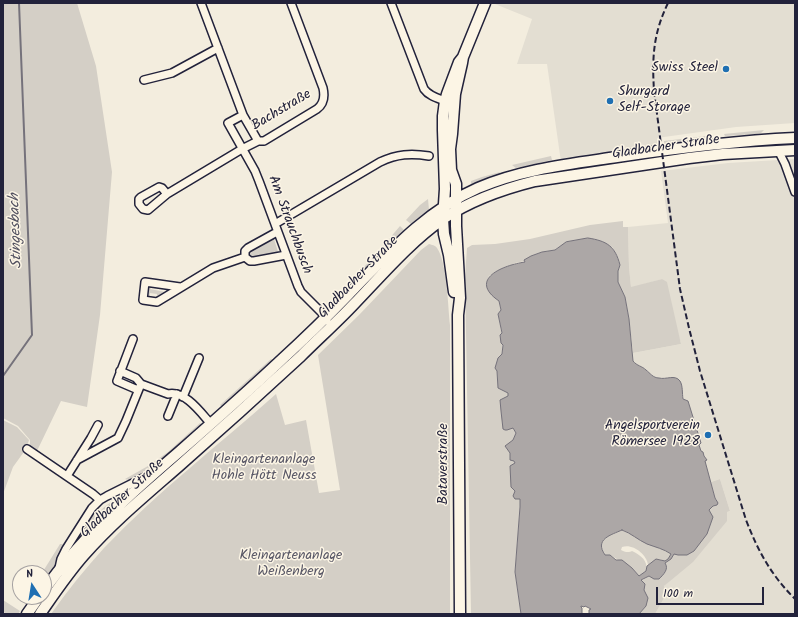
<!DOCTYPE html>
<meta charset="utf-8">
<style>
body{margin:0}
#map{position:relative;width:798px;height:617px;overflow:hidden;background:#f3edde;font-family:Kalam,sans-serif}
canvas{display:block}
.frame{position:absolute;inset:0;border:4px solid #22223b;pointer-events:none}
.north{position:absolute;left:12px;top:565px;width:40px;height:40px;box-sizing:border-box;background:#fcf5e5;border:1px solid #a5a1a1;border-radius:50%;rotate:348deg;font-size:11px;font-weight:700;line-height:16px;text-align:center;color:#22223b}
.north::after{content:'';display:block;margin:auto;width:14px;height:18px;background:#1f6fb2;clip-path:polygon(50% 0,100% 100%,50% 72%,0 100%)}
.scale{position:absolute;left:656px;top:587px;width:108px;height:18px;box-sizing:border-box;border:2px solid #22223b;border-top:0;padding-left:5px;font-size:12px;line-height:14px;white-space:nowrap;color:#22223b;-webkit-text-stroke:3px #fcf5e5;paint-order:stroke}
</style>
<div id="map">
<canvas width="798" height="617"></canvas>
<div class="frame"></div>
<div class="north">N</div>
<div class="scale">100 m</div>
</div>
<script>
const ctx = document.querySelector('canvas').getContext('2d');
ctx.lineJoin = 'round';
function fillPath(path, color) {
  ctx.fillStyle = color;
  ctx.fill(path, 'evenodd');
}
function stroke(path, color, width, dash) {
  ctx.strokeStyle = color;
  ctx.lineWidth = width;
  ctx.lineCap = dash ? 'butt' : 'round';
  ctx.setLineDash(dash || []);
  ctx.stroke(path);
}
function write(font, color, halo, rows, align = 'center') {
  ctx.font = font + ' Kalam,sans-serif';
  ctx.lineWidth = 3;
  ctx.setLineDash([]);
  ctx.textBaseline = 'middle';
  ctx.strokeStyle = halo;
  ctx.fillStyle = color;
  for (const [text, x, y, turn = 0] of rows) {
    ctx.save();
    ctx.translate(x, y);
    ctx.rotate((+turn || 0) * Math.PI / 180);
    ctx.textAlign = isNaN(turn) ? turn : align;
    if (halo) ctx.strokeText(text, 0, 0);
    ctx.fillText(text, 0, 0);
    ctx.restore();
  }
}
fillPath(new Path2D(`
 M496,3H795V123L736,127L664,137L657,138L658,146L561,162L547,64H517L532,19L495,4Z
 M795,159V614H655L667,593L664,586L727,512L730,511L720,479L711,482L704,461L707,460L704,456L703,452L701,451L699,445L701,443L688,401L684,400L682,393V385L665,378H659L653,376L645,369L636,365L633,361V353L681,344L662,279L631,288L629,267L628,227L668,223L661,171L728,163Z`), '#e3ded2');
fillPath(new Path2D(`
 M3,3H77L96,66L112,172L100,315L87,407L61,401L36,453L30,450V440L18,426L3,418Z
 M764,130L761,133L756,134L725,136L724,134Z
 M706,136V139L664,144V141Z
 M659,154L660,158L473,199L472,196L497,187L536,175Z
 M551,156L552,160L516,168L512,165Z
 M500,172L499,174L471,185V181L482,177Z
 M428,199L429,210L411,224L406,220L420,205Z
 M623,221V227H628L629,267L631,287L662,279L667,282L681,344L633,353L629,319L625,297L618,282V271L620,265L618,259L612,247L560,246L555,250L542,252L531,256L525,261L515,263L489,276C484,285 491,295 499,301L501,311L498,314C501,328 503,340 502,354L498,358L497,371L498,388L508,392V396L513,428L516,433L513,440L510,453L515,463V491L520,499V507L515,572L521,614H471L465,276L467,248L472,245L495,244L530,239L590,225Z
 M400,226L404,230L385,248L383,246Z
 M274,239L278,252C270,255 257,261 249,256V253L251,250Z
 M429,244C432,245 435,245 437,248C447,262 448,307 450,325V614H51C67,591 85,569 104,548C157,492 219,445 276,394L285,425L306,420L319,493L340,490L318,355L359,315L421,250Z
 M380,250L382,252L366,269H364V267Z
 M154,285L150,289L165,292L170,288L172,289L157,299V294L150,293L149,298H147L146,296L148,287L149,286Z
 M271,359L274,361L222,407L220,405Z
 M3,420L17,427L29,440L26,449L13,467L3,494Z
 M200,423L202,425C179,446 158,464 132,481L125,479L148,466L168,452Z
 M720,479L730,511L727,512V521L693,562L664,586L667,593L655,614H639L646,606L644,590L641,581L649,576L659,579L666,570L665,563L674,554L713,506L717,505V500L715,498L711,482Z
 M138,482C114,504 90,526 68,551L77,534L81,533L94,514L95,517C101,509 107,504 116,500L117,493Z
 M622,530L662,549L667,551L671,554L668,559L665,561L659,559L648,565C647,554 632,543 622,547L621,550C624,552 629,553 632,551C642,556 647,560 647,571L639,576L632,568L610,555H605C594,539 611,535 622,530Z
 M60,544H63L56,557L57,562L56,565L44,583V573H42Z
 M3,600L20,611L18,614H7L3,612Z`), '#d4cfc6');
const water = new Path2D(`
 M588,238C607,241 615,246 620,265L618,271V282L625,297L629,319L633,361C637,366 642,366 646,370C650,373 653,378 659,378C666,380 675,374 680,381C683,386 682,393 683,399L688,401L701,443L699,445L701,451L703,452L704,456L707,460L705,461L715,498L718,503L717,505L713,506L709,510L713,517L707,534L694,551L687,555H678L674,554L671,559L665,563C669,569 664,574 659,579H654L649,576L641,580L645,584L644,590L648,598L646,606L639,614H589V610L591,609L585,606L584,607L581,606V607L582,608V614H521L515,572L520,507V499H515L513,496L515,491L511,487L510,466L515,463L514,461L510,460V453L505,446L513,440L516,433L513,428L507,430H505L503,429L501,411L500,400L508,396V393L498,388L497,371L495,368L498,358L502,354L503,345L501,343L500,335L502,333L498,314L501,310L499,301C467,279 504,265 525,262L524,260L531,256L542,252L555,250L566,242ZM622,530C631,533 638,540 647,544C655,547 664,549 671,554L668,559L665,561L656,559L647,566L646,571L639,576L632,568L622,560H616L610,555H605C594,539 611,535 622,530Z`);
fillPath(water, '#aca7a6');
stroke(water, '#75727b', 1);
stroke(new Path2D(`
 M3,376L32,335L19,3`), '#75727b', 2);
const street = new Path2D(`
 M201,3L243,115L258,141
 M391,3L424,89C429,96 437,98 445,101
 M144,80L172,73L218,48
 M243,115L228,123L255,171L259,181L298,286L301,292L326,317L327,321
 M778,150L785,164L795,192
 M167,194L162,188L159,187L141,197L139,199V204L143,209L148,210L167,194L242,149L258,141H264L317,109C324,104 325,97 323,88L291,3
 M275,224L380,162C397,154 411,153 429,156
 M277,232L248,248L245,251V257L250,261H254L286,255
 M180,287L145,282L143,300L157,302L213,268L245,257
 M133,339L117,381L138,390
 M120,371L136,378L141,384L168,394C185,390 201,413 211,424
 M183,397L199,358
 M168,416L177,394
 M27,449L93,494L100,500
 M77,460L118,438L126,421L141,384
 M67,476L91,438L98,425
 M59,568L61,559L66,549L92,508L100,500L107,496L149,475`);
const secondary = new Path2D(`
 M454,292L449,255L444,234L443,219L445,189L443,130V116L445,101L447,94L459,62L463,57L485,3
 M44,590C82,537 130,494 179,452C212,423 246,393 278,363C302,341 325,319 348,295C387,255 425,211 478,188C522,169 570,164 617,157C677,148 734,141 795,138
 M27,614L39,597
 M40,614C54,594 68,573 84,555C113,522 147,494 179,466C220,430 261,393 301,356C318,339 337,322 354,304C382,275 409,243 443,219C471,200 503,189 535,181L689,158L723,154L795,150
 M460,614L458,315L460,298L456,226V184L451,170L450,149L452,134L455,94L462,63L463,57`);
stroke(street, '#22223b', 10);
stroke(secondary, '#22223b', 13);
stroke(street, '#fcf5e5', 7);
stroke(secondary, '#fcf5e5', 10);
stroke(new Path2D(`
 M668,3C653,34 652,58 654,91L680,289L689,328L700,371L746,520C758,551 771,575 795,599`), '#22223b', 2, [6, 3]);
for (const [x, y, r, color] of [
 [726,69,4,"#1f6fb2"],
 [610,101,4,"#1f6fb2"],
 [708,435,4,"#1f6fb2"]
]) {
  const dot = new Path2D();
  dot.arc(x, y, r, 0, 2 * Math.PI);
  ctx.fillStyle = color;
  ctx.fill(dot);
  stroke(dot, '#fcf5e5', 1.5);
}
write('14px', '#22223b', '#fcf5e5', [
 ["Swiss Steel",718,69],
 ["Shurgard",618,93,"left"],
 ["Self-Storage",618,109,"left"],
 ["Angelsportverein",700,427],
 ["Römersee 1928",700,443]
], 'right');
write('14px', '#22223b', '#fcf5e5', [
 ["Bachstraße",282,111,-31],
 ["Gladbacher Straße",666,148,-8],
 ["Am Strauchbusch",289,225,70],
 ["Gladbacher Straße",359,278,-46],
 ["Bataverstraße",445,464,-90],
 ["Gladbacher Straße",123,499,-43]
]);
write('14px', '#575665', '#fcf5e5', [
 ["Kleingartenanlage",264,461],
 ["Hohle Hött Neuss",264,477],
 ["Kleingartenanlage",291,557],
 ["Weißenberg",291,573]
]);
write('italic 15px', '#525160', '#fcf5e5', [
 ["Stingesbach",17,231,-92]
]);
</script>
